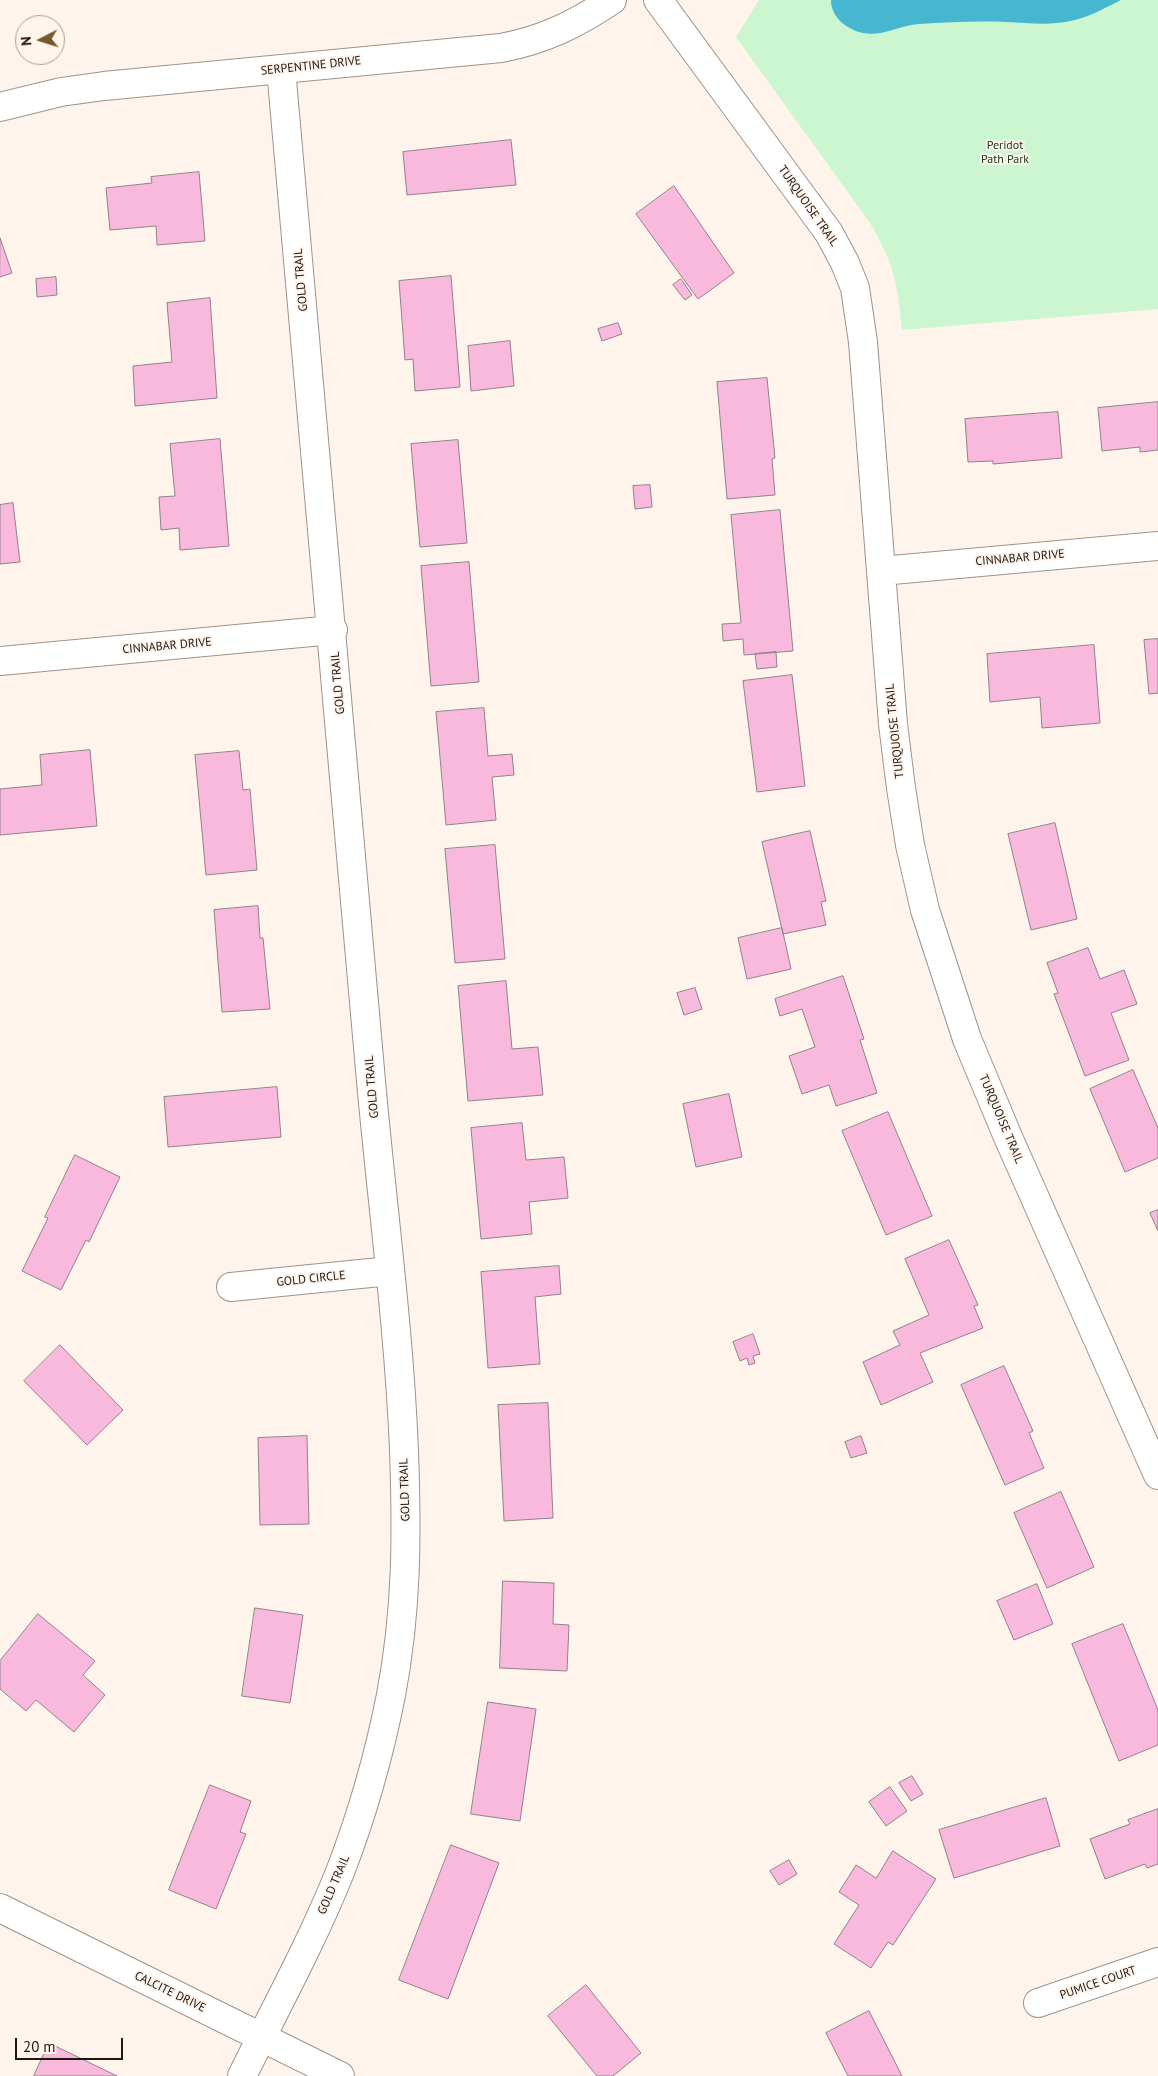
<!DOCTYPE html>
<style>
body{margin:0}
#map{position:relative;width:1158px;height:2076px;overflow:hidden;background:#fff4ec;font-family:"PT Sans",sans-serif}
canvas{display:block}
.north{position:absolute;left:15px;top:15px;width:50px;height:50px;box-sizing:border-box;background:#fff4ec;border:1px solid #a49c95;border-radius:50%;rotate:265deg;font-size:14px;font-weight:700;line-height:20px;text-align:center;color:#1b1713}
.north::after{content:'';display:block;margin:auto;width:18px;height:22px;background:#755a2d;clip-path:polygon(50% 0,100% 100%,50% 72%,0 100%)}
.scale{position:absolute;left:15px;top:2038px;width:108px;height:22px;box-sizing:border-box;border:2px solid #1b1713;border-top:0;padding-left:6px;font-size:15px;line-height:18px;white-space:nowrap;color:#1b1713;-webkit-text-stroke:4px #fff4ec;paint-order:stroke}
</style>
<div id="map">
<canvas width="1158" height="2076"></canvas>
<div class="north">N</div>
<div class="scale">20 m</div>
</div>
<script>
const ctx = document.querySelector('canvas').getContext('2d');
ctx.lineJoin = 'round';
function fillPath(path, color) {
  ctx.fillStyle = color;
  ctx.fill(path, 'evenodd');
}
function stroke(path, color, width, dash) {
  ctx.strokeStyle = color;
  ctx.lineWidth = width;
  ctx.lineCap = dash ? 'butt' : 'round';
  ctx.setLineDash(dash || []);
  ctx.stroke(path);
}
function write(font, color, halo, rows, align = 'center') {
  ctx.font = font + ' "PT Sans",sans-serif';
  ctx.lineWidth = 4;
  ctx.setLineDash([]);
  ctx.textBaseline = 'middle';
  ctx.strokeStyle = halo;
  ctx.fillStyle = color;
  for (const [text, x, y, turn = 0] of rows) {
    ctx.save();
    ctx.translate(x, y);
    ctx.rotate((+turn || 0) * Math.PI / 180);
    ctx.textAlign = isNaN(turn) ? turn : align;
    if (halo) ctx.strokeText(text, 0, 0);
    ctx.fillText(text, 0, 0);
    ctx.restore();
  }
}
fillPath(new Path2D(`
 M759,0H1158V309L902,330C898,284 894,264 870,223L736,37Z`), '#cbf6cf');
fillPath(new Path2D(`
 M831,0H1121C1107,7 1091,16 1075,20C1052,26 1030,23 1007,22C978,21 948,22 919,24C900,25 882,37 863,33C846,29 831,17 831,0Z`), '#46b6d1');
const building = new Path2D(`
 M511,140L516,185L407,195L403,152Z
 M199,172L205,241L157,245L156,226L110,230L106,188L152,183L151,177Z
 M674,186L734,273L698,299L636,214Z
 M0,238L12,273L0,277Z
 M451,276L460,387L415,391L413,359L405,360L399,281Z
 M56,277L57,295L37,297L36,279Z
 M681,279L692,295L685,300L673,285Z
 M210,298L217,398L135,406L133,366L172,362L167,303Z
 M618,323L622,334L602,341L598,329Z
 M510,341L514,386L471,391L468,346Z
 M767,378L775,458L772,459L775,495L727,499L717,382Z
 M1158,402V450L1140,452V447L1102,451L1098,408Z
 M1058,412L1062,458L993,464V461L968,462L965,419Z
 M220,439L229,546L180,550L179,528L161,530L159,497L175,496L170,444Z
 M458,440L467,543L420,547L411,444Z
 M650,485L652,507L635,509L633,486Z
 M13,503L20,562L0,564V505Z
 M780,510L793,651L744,655L743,639L723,641L722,624L741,623L731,515Z
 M469,562L479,682L431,686L421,566Z
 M1158,639V693L1149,694L1144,640Z
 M1094,645L1100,723L1042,728L1040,697L990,702L987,654Z
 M776,652L777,667L757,669L755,654Z
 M792,675L805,786L757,792L743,681Z
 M484,708L488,756L512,754L514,775L492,777L496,820L446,825L436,712Z
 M90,750L97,826L0,835V789L42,785L40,755Z
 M239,751L243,790L250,789L257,870L206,875L195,755Z
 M1055,823L1077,919L1031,930L1008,834Z
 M810,831L826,901L821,902L826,925L783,934L762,842Z
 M495,845L505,959L455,963L445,849Z
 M258,906L260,938H263L270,1009L222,1012L214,910Z
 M782,928L791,969L747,979L738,938Z
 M1088,948L1100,979L1124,970L1137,1004L1111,1013L1129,1060L1085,1076L1054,994L1058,993L1047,963Z
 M843,976L864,1039L860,1040L877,1093L836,1106L829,1085L802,1094L789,1056L815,1047L802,1009L780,1016L775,999Z
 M506,981L512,1049L538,1047L543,1095L468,1101L458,986Z
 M695,988L702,1009L684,1015L677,993Z
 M1133,1070L1158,1128V1158L1125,1172L1090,1089Z
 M277,1087L281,1137L168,1147L164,1097Z
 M729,1094L742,1157L696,1167L683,1104Z
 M888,1112L932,1216L886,1235L842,1131Z
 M522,1123L526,1160L564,1157L568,1198L529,1202L532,1234L481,1239L471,1128Z
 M75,1155L120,1177L89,1242L86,1240L61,1290L22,1271L48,1218L45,1217Z
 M1158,1210V1231L1150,1213Z
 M949,1240L978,1305L974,1306L983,1328L920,1353L933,1382L881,1405L863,1362L900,1345L893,1331L929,1315L905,1259Z
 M559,1266L561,1294L535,1297L540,1364L488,1368L481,1272Z
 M753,1334L760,1354L753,1356L755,1363L749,1365L747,1358L740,1361L733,1342Z
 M60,1345L123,1410L87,1445L24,1381Z
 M1004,1366L1033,1431L1029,1433L1044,1468L1005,1485L961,1385Z
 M548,1403L553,1518L504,1521L498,1405Z
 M307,1436L309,1524L260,1525L258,1438Z
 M861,1436L867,1453L851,1458L845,1442Z
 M1061,1492L1094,1567L1047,1588L1014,1513Z
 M503,1581L554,1583L553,1624L569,1625L567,1671L500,1668Z
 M1037,1584L1053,1624L1014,1640L997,1601Z
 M255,1608L303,1615L290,1703L242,1696Z
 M38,1614L95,1661L83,1675L105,1695L74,1732L36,1700L26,1711L0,1689V1661Z
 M1123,1624L1158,1710V1745L1119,1761L1072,1644Z
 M488,1702L536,1709L520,1821L471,1814Z
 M912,1776L923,1794L911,1801L899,1783Z
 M210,1785L251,1801L240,1832L246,1834L216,1909L169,1890Z
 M890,1787L907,1811L886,1826L869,1802Z
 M1046,1798L1060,1846L954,1878L939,1830Z
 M1158,1809V1864L1147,1868L1145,1864L1105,1879L1090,1839L1130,1824L1128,1820Z
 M451,1845L499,1863L448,1999L399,1980Z
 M893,1851L936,1879L893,1945L888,1942L871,1968L834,1944L859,1905L839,1892L856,1865L876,1878Z
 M789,1860L797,1874L779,1885L770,1871Z
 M586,1985L641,2053L613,2076H597L548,2016Z
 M869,2011L902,2076H848L826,2033Z
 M49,2043L117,2076H34Z`);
fillPath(building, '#f9b9dc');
stroke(building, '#90828a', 1);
const minor = new Path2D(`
 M658,0L829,233L845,263L855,288L863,342L893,724L901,788L910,845L925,910L967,1039L1008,1137L1158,1475
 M0,107L61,92L104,86L501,48C544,40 576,24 612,0
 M881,571L1158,546
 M0,661L333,630
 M231,1287L390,1271
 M0,1908L340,2076
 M1038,2003L1158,1962
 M242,2076C275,2009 312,1942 340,1872C362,1815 379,1756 391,1695C407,1611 407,1535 404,1450C399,1330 383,1211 372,1092C343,751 313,410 281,69`);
stroke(minor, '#9f938a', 30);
stroke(minor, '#fff', 28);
write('12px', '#1b1713', '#fff4ec', [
 ["SERPENTINE DRIVE",311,66,-6],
 ["TURQUOISE TRAIL",808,206,55],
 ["GOLD TRAIL",301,280,-95],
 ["CINNABAR DRIVE",1020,558,-5],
 ["CINNABAR DRIVE",167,646,-5],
 ["GOLD TRAIL",338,683,-95],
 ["TURQUOISE TRAIL",895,731,-96],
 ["GOLD TRAIL",372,1087,-95],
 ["TURQUOISE TRAIL",1001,1119,67],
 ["GOLD CIRCLE",311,1279,-6],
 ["GOLD TRAIL",405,1490,-92],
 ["GOLD TRAIL",334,1885,-67],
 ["PUMICE COURT",1098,1983,-19],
 ["CALCITE DRIVE",170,1992,26]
]);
write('12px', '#0c3d18', '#fff4ec', [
 ["Peridot",1005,146],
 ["Path Park",1005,160]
]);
</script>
